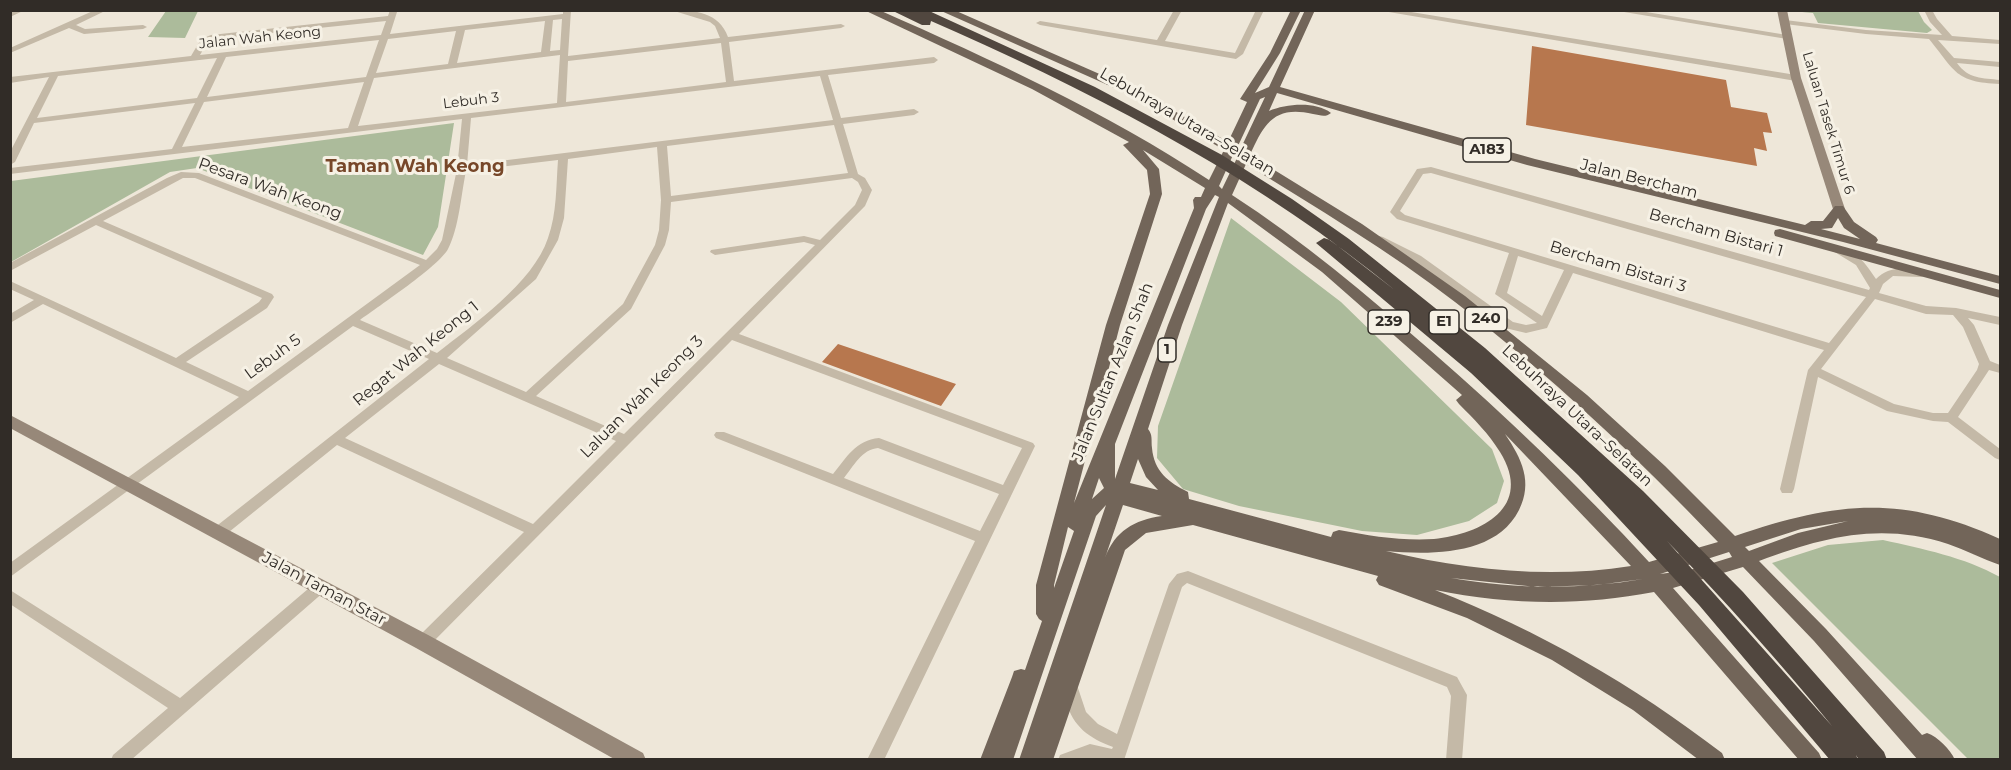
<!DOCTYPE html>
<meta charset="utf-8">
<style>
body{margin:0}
#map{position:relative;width:2011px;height:770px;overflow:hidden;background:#eee7d9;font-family:Montserrat,sans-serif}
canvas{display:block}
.frame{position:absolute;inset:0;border:12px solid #312c27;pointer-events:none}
</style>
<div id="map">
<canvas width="2011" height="770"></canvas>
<div class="frame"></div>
</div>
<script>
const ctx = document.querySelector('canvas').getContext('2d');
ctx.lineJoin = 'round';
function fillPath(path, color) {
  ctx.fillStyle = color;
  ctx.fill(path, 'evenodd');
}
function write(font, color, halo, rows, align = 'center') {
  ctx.font = font + ' Montserrat,sans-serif';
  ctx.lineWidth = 6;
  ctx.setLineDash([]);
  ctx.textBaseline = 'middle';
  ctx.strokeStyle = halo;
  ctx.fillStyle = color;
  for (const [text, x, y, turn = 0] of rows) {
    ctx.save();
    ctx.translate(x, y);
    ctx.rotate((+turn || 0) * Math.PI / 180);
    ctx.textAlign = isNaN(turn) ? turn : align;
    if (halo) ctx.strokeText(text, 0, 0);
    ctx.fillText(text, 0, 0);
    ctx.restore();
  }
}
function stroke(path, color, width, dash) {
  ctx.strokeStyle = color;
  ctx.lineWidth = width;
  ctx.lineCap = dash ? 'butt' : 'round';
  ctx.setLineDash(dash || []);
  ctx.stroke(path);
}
fillPath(new Path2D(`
 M166,11H198L185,38L148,37Z
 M1791,11H1918L1924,22L1932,30L1927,33L1818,23L1813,13Z
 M454,123L438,227L423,255L197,168L170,172L11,262V181Z
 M1231,218L1341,302L1492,449L1504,481L1497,503L1469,521L1417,535L1362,531L1239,506L1183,489L1157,458L1158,426Z
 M1883,540C1923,549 1964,557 2000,577V759H1968L1772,563L1828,545Z`), '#acbb9b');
fillPath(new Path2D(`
 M1532,46L1726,80L1731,107L1767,113L1772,133L1763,132L1767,151L1754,148L1757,166L1526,125Z
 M838,344L956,384L941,406L822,362Z`), '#b7774e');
fillPath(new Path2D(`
 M13,10H25L10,17V12Z
 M95,10H107L76,25L85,29L143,25L147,27L143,29L84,34L69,28L10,53V48Z
 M390,10L397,12L390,34L563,14V10H571L568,56L720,38L715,26L710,22L671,10C695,10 719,12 728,37L841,24L845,26L841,28L729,42L734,81L934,57L938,60L934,63L828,75L841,118L914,109L919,112L914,115L843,124L858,174L865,178L872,190L865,206L739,334L1033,443L1035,446L884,760H867L975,541L716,438L714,435L716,432H724L833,474C846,458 856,440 879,438L1003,485L1022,448L732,340L428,647L423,648L418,647L416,642L418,637L524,532L337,445L224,536L219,537L214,536L212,532L214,528L429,359L353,326L10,577V563L239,397L43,304L10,323V314L34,300L10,289V281L176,358L259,302L262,298L96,225L10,271V263L167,178L181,172L199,173L426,260L437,249L442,240L457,169L462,119L10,174V168L172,149L195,103L34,123L15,162L10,165V152L49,77L10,83V77L191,56L201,39L211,35L388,16ZM562,19L560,50L550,51L553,20ZM386,21L381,35L200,55L207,43L213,39ZM545,21L541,52L457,63L465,30ZM456,31L448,64L376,73L388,39ZM379,40L366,77L207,97L226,57ZM721,43L726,82L566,102L568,61ZM560,55L557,103L358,126L374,78ZM217,58L197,98L37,118L58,76ZM820,76L833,120L467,165L471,118ZM364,82L348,128L182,147L204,102ZM834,125L848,173L671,196L667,146ZM657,147L661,200L659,230L655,245L623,304L526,392L447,358L536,279L558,240L564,218L568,159ZM558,160C556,186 557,213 548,238C533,283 474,324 437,353L360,320C379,306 439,266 448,249C459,228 461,195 466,171ZM183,178H195L420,265L248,391L186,362L267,308L274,297L272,294L103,221ZM852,178L858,182L862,190L855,205L820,240L804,236L711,250L710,252L715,255L804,242L815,245L624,434L536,396L631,309L665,245L669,230L671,202ZM439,364L616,441L533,524L345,438ZM878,448L999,494L980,531L844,478C853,467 862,449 878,448Z
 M1174,10H1182L1165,41L1235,53L1256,10H1264L1243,54L1236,59L1040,25L1036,23L1040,21L1157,40Z
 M1377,10H1399L1796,75L1800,78L1796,81Z
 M1612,10H1634L1787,35L1791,37L1787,39Z
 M1924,10H1932L1937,19L1952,36L2000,40V44L1938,40L1954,58L2000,62V67L1957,63C1968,79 1983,78 2000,80V84C1955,82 1956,72 1929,39L1866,34L1785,24L1781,22L1785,20L1866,30L1942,35L1930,22Z
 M1431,167L1869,290L1870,288L1856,265L1833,251L1832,249L1833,247C1852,244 1867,265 1876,279C1889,265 1907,268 1925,272L1926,274L1925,276L1921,277L1893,276L1883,284L1879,293L1926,306L1956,308L2000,317V325L1968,318L1974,325L1990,361L2000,365V373L1989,370L1958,417L2000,449V460L1995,458L1948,422L1933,421L1887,411L1818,377L1794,489L1792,493H1782L1780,489L1808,370L1824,350L1573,273L1547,328L1526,333L1505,328L1413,260L1374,239L1379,236L1383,237L1421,256L1513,322L1526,325L1537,323L1495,294L1509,253L1397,219L1390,212L1417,169ZM1431,173L1866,297L1829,343L1405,215L1400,211L1423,174ZM1518,256L1564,270L1542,316L1507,293ZM1875,299L1926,314L1953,315L1963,327L1979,364L1977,370L1948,413H1933L1894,404L1821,369Z
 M1188,571L1457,677L1467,695L1462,760H1446L1451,696L1447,687L1187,583L1182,587L1124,760H1058L1060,755L1090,744L1112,749L1113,747C1089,738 1073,727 1066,701C1064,694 1063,689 1066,682L1071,680L1076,682L1086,712L1098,724L1117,734L1169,584L1177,574Z
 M320,581L325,583L327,587L325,591L131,760H111L113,755L168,708L10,604V590L180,698L315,583Z`), '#c4b9a7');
fillPath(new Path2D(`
 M1777,10H1787L1801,78L1845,209L1843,212H1835L1833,209L1791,78Z
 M10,415L430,636L643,753L646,760H616L416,648L10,428Z`), '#978879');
fillPath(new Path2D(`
 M864,10H879C992,60 1106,112 1209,180L1224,150L1137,98L939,10H954L1145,94L1228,142L1247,102L1240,99L1270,53L1291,10H1301L1280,53L1255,93L1269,87L1305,10H1315L1280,87L1535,159L1805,225L1811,221H1823L1835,206H1843L1854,222L1876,237L1878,240L1876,243L2000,276V284L1843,242L1527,165L1277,93L1269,111C1286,104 1315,101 1331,113C1325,118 1320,115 1313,114C1274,105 1264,124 1250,155L1362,224L1465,296L1587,395L1665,466L1735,536C1836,502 1900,494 2000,539V565C1982,559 1966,550 1948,544C1880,522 1824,537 1759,561L1826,629L1922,735L1927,733C1938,737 1950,749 1955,760H1918L1814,641L1743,567L1673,588L1819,753L1822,760H1799L1654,592C1581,606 1509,605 1435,590C1540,631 1633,685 1722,753L1725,760H1699L1633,710L1552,660L1467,618L1379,585L1376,580L1378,576L1193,525L1146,533L1125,550L1053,760H1019L1106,505L1096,516L1013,760H980L1012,677L1014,671L1021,669L1025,670L1042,621L1039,619L1036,614V585L1106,325L1150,194L1147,170L1123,145L1129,142L1032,89ZM1265,97L1240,150L1237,148L1260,99ZM1143,150L1205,188L1201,197H1195L1193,200L1194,208L1074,503L1120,325L1162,194L1159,169ZM1233,155L1237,158L1222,189L1219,186ZM1246,164C1317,208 1389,251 1455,302C1550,375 1636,456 1718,542L1649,562C1580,487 1507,417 1430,350C1366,294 1303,241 1232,195ZM1215,195L1219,197L1168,325L1115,479V444L1206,209ZM1228,203L1322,272L1462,395L1456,400L1459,404C1474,419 1489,434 1500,452C1534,507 1482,534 1434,539C1402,541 1370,536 1339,530L1333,532L1331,537L1189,499L1188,492C1168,482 1154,471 1152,448C1151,440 1153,435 1148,429L1182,325ZM1838,218L1844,228L1860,239L1821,229L1832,228ZM1505,434L1631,566C1550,579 1465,570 1386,551C1430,555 1496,556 1519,510C1533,482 1522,459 1505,434ZM1138,459L1146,477L1158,490L1130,483ZM1099,478L1104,488L1092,499ZM1123,505L1162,516C1134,520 1115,531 1105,558ZM1848,521L1798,533L1749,551L1745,547L1801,529ZM1068,527L1074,531L1054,588V585ZM1729,552L1732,557L1690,570L1660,574ZM1451,578L1537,587L1597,585L1643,579C1579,590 1515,589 1451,578Z
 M1780,229L2000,290V298L1775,236L1774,233L1775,230Z`), '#726559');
fillPath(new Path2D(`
 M891,10H927L1095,87L1222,155L1292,199L1349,239L1485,348L1643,491L1743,592L1884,752L1887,760H1859L1856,755L1858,760H1830L1699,605L1578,475L1471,373L1316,243L1324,238L1330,240L1396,291C1263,182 1113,102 956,32L931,21L930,25H922ZM1667,541C1724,600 1780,662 1832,726Z`), '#51473f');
write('14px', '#312c27', '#f6f1e5', [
 ["Jalan Wah Keong",260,38,-6],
 ["Lebuh 3",471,101,-7],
 ["Laluan Tasek Timur 6",1828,123,73]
]);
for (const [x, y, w] of [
 [1487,150,48],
 [1486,319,42],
 [1389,322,42],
 [1444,322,30],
 [1167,350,18]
]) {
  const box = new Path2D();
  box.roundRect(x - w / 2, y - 12, w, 24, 4.5);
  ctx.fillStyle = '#f6f1e5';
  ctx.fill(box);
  stroke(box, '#312c27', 1.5);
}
write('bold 15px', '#312c27', null, [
 ["A183",1487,150],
 ["240",1486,319],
 ["239",1389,322],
 ["E1",1444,322],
 ["1",1167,350]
]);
write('16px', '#312c27', '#f6f1e5', [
 ["Lebuhraya Utara–Selatan",1187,122,30],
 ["Jalan Bercham",1639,179,14],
 ["Pesara Wah Keong",270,189,20],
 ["Bercham Bistari 1",1716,233,16],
 ["Bercham Bistari 3",1618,267,17],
 ["Regat Wah Keong 1",416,354,-39],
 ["Lebuh 5",273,357,-36],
 ["Jalan Sultan Azlan Shah",1113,372,-68],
 ["Laluan Wah Keong 3",642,397,-45],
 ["Lebuhraya Utara–Selatan",1577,416,43],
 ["Jalan Taman Star",324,589,28]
]);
write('bold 18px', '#774729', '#f6f1e5', [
 ["Taman Wah Keong",415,167]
]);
</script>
